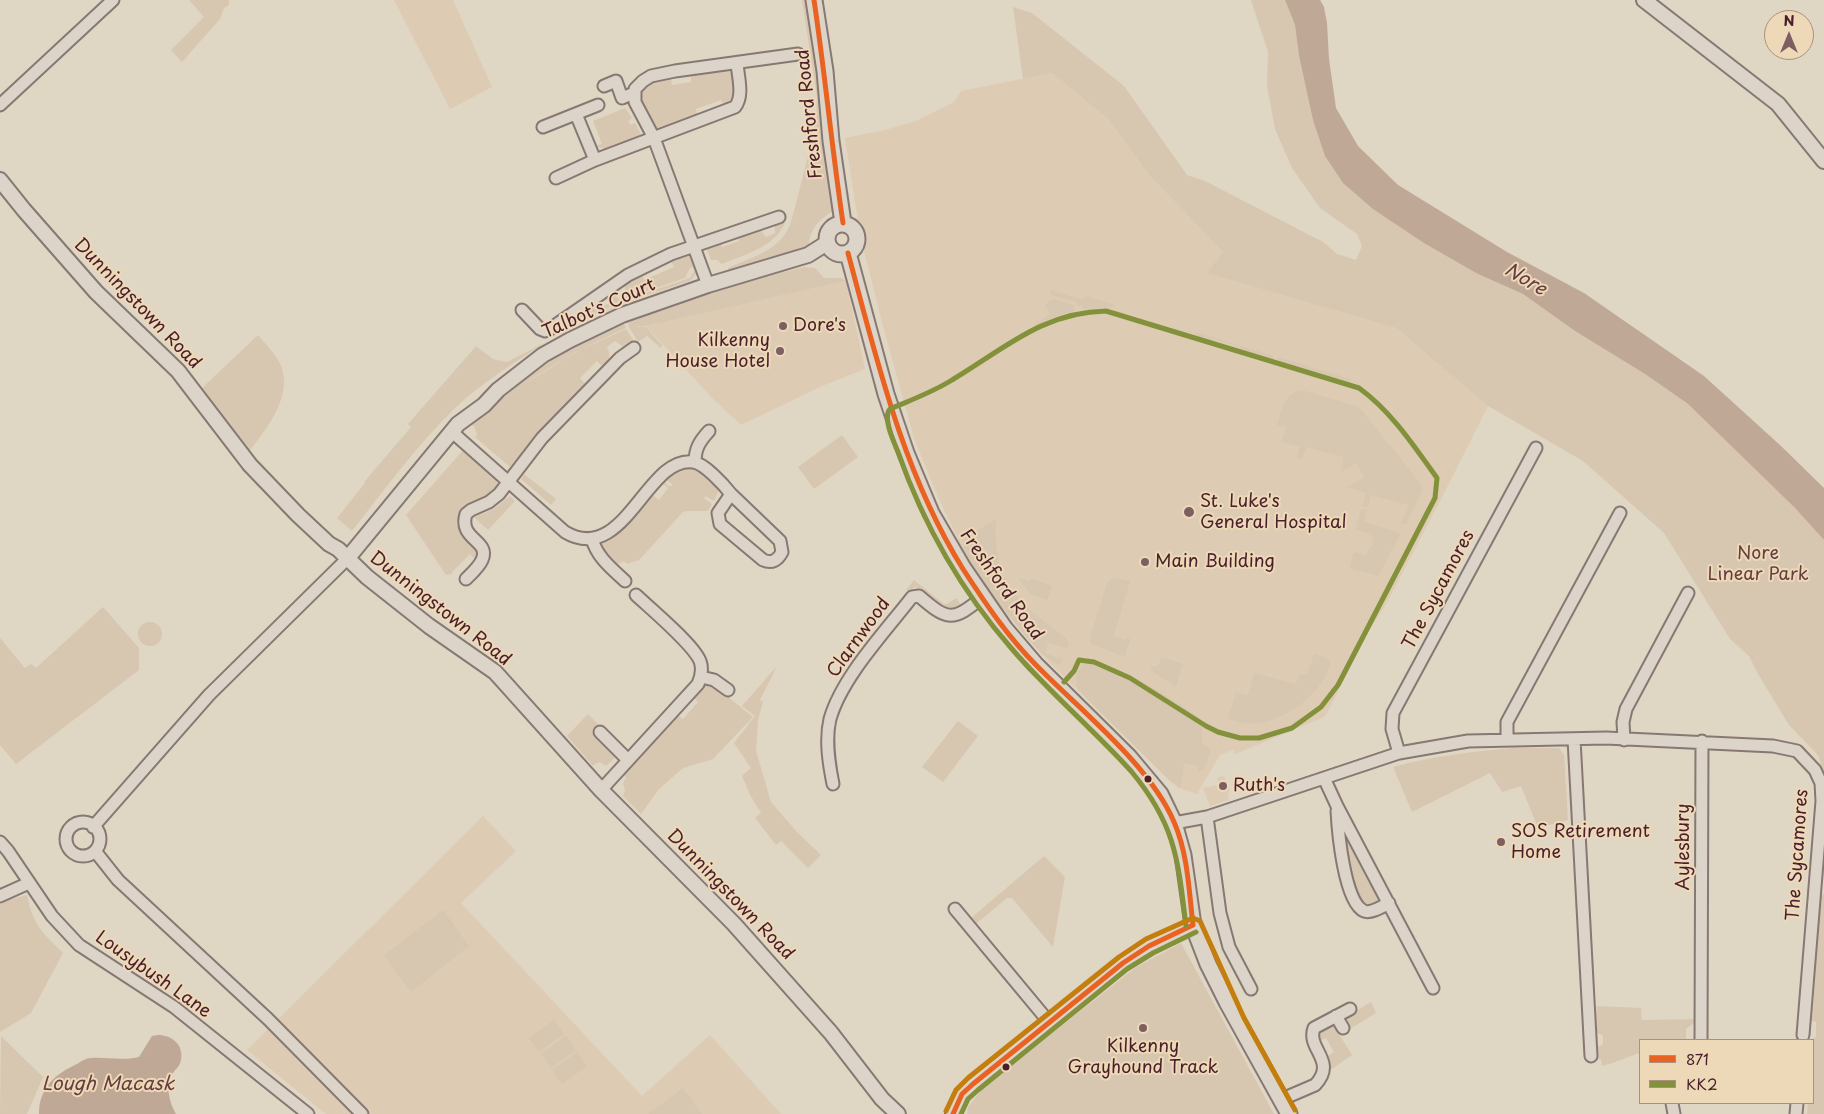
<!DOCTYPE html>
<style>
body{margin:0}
#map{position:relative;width:1824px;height:1114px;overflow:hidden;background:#e0d6c4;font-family:"Playpen Sans",sans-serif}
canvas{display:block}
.legend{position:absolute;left:1639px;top:1039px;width:175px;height:65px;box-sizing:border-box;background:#edd9b7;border:1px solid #ac8f7f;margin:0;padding:6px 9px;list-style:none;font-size:15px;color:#4a1f2b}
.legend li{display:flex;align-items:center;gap:10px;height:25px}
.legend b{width:25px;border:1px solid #ac8f7f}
.north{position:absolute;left:1764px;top:10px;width:50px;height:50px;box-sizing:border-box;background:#edd9b7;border:1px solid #ac8f7f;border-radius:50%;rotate:0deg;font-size:14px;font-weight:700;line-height:20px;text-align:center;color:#4a1f2b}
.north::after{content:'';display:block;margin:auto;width:18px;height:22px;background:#7e5f61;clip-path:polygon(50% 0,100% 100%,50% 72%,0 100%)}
</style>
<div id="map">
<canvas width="1824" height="1114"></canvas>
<ul class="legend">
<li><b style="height:6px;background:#ea6222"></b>871</li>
<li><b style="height:6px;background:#84913b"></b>KK2</li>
</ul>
<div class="north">N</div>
</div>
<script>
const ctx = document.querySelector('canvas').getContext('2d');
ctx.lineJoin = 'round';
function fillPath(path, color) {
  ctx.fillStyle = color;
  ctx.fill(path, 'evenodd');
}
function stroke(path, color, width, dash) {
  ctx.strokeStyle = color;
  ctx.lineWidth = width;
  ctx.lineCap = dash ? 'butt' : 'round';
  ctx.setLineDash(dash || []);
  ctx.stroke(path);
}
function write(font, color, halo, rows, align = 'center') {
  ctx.font = font + ' "Playpen Sans",sans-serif';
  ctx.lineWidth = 4;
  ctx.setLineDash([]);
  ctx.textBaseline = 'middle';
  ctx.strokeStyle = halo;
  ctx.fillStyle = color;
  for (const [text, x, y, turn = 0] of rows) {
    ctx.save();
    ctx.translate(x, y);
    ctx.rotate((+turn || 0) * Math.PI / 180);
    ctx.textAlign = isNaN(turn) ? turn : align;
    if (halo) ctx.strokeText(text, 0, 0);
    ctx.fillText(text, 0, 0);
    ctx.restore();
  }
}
fillPath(new Path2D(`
 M394,0H453L492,87L450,109Z
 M1052,73L1108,119L1149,175L1223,252L1208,273L1396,328L1488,406L1440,501L1385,606L1370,629L1326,715L1322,718L1235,754L1233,750L1220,755L1197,794L1179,788L1170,781L1040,653L999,605L964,552L938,497L914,438L883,326L861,239L845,138L885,130L916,121L954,102L961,91Z
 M846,281L865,369L822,386L741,425L712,398L646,326Z
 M1224,776L1229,790L1228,800L1210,806L1203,788L1219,785L1217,778Z
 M483,816L516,851L461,903L642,1096L710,1035L781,1114H326L247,1050Z`), '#ddcbb4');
fillPath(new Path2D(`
 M189,0H229V5L224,8L220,19L182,62L171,50L204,17Z
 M802,0H808L821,82L826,157L834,211C817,219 809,232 808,250L730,273L728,268C752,257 782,250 791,222L809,153L816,121L817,97Z
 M1251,0H1285L1295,25L1299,56L1313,120L1478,274L1523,294L1575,331L1645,374L1688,404L1795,508L1824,540V773L1818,755L1789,725L1758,674L1749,656L1730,639L1664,533L1583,461L1488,406L1396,328L1207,273L1223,252L1149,175L1108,119L1052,73L1023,79L1013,7L1032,13L1124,86L1187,175L1205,181L1323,242L1337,254L1356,260L1362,246L1357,234L1320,208L1292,168L1275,129L1267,86L1268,52Z
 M726,70L732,72C735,80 737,94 734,102L724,107L721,100L696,109L698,118L660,131C652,127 650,120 646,113C644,108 640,103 639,99C635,82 661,79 671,77L672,85L691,82V74Z
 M625,108L632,118L628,121L631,125L635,123L641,134L638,137L605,149L596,146L602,144L593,121Z
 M781,219L786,220C777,247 745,254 722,264L717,260H711L706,246L719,240L722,247L739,241L737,234L759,228L766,237L775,233L774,223Z
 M684,254H690L693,257L696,274L690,281L632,300L593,317L630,298L690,278L694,271L693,267L690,268L685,278L629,297L592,316L587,308L595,303L599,309L609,303L605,296C612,293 615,295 620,300L627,297L625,290V283L641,274L644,280L674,267L670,259Z
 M804,267L815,268L824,278H841L846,281L646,326L633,327H646L662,345L661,348L647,336L638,342L629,327L628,323C686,301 744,281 804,267Z
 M1049,290L1083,300L1085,296L1115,305V307L1083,309L1082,305L1078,306L1077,302L1053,296Z
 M1054,299L1074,305L1075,311L1057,316L1035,326L1034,325L1050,314L1045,304Z
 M624,324L626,328C589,345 555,362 522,386L572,354L626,329L634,341L627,346L623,347L615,341L607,347C611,356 610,359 603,367L597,361L580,378L585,384L540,431L510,467L475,437L477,435L474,426H472L473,424C497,403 522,381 548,363C572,347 599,336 624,324Z
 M1196,332L1274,356L1272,362L1247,354L1240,347L1214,339L1205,342L1195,340Z
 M258,335C265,344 277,355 281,366C293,395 267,429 250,450L201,389Z
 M548,341C517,361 482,382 455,408C417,445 385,489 352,531L337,518L365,483V481L411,427L408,424L476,346L493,359L507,362Z
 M1278,357L1351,379L1350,383L1346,384L1277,363Z
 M1302,390L1359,407L1417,479L1421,485L1422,491L1406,524H1401L1409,505L1371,495L1368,507L1363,506L1366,493L1347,487L1364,478L1356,463L1341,472L1344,457L1306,447L1302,460L1297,458L1300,447L1281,442L1286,427L1277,425C1283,408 1283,394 1302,390Z
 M842,435L858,457L814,489L798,467Z
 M464,449L496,478L498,486C473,516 435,505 479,552L476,560L470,554L452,572V574L446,575L406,515Z
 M694,465L720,488L714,501L706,496L704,498L712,504L708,511H686L683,512L639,560L627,564L624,561C613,569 607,557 601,548L602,541L611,537L652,495L659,500L668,488L662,483L664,481L668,486H672V484L665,479L674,471Z
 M524,474L556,499L551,505L521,479Z
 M510,496L515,501L488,530L475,518V517C482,513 489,512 496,507C501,504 505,499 510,496Z
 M1361,509L1367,510L1364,522L1397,532L1400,535L1378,576L1351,569L1350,567L1354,552L1365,555L1373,545C1375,533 1366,533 1356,530Z
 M996,519C993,565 1004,590 1041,619C1050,626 1060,632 1068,641L1069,644L1066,648L1048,643L1045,653L1063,660L1059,664C1041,663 974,572 965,553C963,548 964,543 965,538Z
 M1018,578L1029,581L1032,579L1052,586L1047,600L1032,595Z
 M1115,578L1130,581L1114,636L1126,640L1128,637L1130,640L1125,657L1091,644L1090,638L1107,583L1110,580Z
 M914,580L944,604H947L956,598L961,605C942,614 934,600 920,589L915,587L909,591L906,590Z
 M103,607L139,648V670L16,764L0,745V638L25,668L31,664L36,668Z
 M138 634a12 12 0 1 1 24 0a12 12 0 1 1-24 0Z
 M1314,654L1326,658L1330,663C1325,691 1287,720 1259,723C1249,725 1238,721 1228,719L1236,692L1248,695L1254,673L1296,684L1299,674L1307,675Z
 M1161,657L1183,664L1176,687L1150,670L1152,666H1157L1159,664Z
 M1092,660C1131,672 1169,696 1202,720V743L1211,750L1204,769L1197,772L1198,766L1184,763L1182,771L1184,772L1180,788L1170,781L1078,690C1075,675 1076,667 1092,660Z
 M777,666L760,700L763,702L758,720L756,751L771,802L797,832L821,855L808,868L781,841L776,845L755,818L761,813L750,795L742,776L751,768L734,743L755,716L742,706Z
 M706,685L714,686L753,717L713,759L683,768L659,789L641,814L623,796L625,790L623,783L626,778L623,773L676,714L683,719L698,702L693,697L702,687Z
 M588,714L598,724L592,732L616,757L606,766C601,762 598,761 593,766L567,736Z
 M958,721L978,736L943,782L922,767Z
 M1512,748H1559L1564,755L1568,820L1538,828L1521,786L1502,792L1490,773L1412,812L1393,767C1432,756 1472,752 1512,748Z
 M1345,829L1380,899C1353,933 1345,842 1345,829Z
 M1044,856L1065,877L1053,947L1012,898H1007L976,924L971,918Z
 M1824,893V1114H1807L1808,1103H1813V1040H1811L1816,1037V1022L1809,1020L1812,1005L1818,902Z
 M27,895C33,925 42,932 63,953L31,1013L0,1032V904L7,900Z
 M443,910L469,946L411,992L384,955Z
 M1181,943L1274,1114H967L968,1107L983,1088L1135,968Z
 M1371,1002L1376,1013L1350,1029L1347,1023L1348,1016Z
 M1597,1006L1641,1008L1642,1020L1696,1019L1694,1023L1686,1029V1040H1640V1053C1627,1057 1615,1063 1602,1066L1601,1059H1596C1595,1050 1595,1048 1603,1044V1035L1596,1033L1594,1030Z
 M554,1020L564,1034L539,1052L529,1038Z
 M1330,1025L1334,1026L1352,1055L1329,1071L1328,1056L1334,1052L1326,1038L1320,1041L1318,1032Z
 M1,1036L43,1077L27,1114H0Z
 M566,1036L576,1050L551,1068L541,1054Z
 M577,1052L587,1066L562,1084L552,1070Z
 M683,1088L702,1114H648Z`), '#d8c7b0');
fillPath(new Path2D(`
 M1285,0H1320L1324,7L1327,23L1329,59L1336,108L1358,146L1398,185L1507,252L1584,293L1704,376L1781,446L1824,488V540L1795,508L1688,404L1645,374L1575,331L1523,294L1478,274L1424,243L1373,209L1343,183L1325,156L1313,120L1299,56L1295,25Z
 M158,1035C172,1035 184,1045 181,1060C180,1068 171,1072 169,1080C167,1091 170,1104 176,1114H39C39,1088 55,1074 77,1064C82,1061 86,1058 91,1058C107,1057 123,1061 139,1057L152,1036Z`), '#bfa896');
const minor = new Path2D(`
 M604,86L616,81L622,98L634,93
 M0,105L113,0
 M576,114L595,160
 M543,127L598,105
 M556,178L595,160L735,107C744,96 738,77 737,63
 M708,285L654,138L635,102V89L643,81L651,76L675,71L798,54
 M522,310L540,329L545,331L550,329L628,275L671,254L779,217
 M451,431L565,532C624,567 647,455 693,462C704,463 724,485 731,494L718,513L720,524L763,560C772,564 778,560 782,552L780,541L731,494
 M695,462C695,448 700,441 709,431
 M592,539C597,557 611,568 625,581
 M466,579C471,574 479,567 482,560C491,540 458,540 466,514L471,510L489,502L499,494L542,438L620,358L634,348
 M701,677L714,680L728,690
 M600,732L628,760
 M1507,739V722L1620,513
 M1574,739L1591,1056
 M1624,740L1623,722L1626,709L1688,593
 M1399,753L1392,729L1393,713L1536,448
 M1324,778L1337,806L1433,988
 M833,784C829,764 825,740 830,719C842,677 885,632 912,597L919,596C948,621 952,622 983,597
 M601,790L698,684C701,677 703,669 700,661C693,644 651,609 636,595
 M1337,811C1338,830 1344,902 1364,911C1371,914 1383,906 1389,903
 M1207,817L1220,913L1229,947L1251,989
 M66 839a17 17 0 1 1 34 0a17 17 0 1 1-34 0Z
 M1174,823L1207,817L1399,753L1468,741L1606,738L1773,746L1797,751L1815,770L1821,783L1822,801L1803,1035
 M93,827L209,695L347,559
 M0,842L8,851L52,916L79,945L174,1007L308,1114
 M95,851L118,880L268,1019L362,1114
 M0,896L29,883
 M955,909L1049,1022
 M1336,1016L1343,1028
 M1701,1040L1702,741
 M1280,1100L1315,1085C1338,1061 1306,1049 1314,1028L1350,1009
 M1672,1103L1674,1114
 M1796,1114L1797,1103`);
const tertiary = new Path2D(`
 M1644,0L1778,104L1824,161
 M0,180L24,210L96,292L178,371L250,465L298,515L329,544L338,549L367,577L429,626L495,672L601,790L734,924L831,1033L882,1099L898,1114
 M347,559L458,424L484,405L498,390L543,355L570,340L622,315L708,285L808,255L827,243
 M953,1114L962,1094L973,1084L1123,963L1149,946L1193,925`);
const secondary = new Path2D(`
 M814,0L825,71L831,141L843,223
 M827 239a15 15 0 1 1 30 0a15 15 0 1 1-30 0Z
 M848,253L886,394L906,453L931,513L963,568L1005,629L1035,664L1129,757L1160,794L1174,823L1183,855L1193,925L1208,964L1227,1002L1289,1114`);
stroke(minor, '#867973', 15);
stroke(tertiary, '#867973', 18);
stroke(secondary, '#867973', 19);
stroke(minor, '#dcd4c8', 11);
stroke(tertiary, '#dcd4c8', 14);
stroke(secondary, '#dcd4c8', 15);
stroke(new Path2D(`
 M814,0C825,74 832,149 843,223
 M848,253C877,361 903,473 963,569C985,603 1008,637 1036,665C1080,710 1150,765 1174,822C1188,854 1189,891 1193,925
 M953,1114L962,1094L973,1084L1123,963L1149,946L1193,925`), '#ea6222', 5);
stroke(new Path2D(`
 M1064,682L1074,671L1079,660L1094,662L1130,678L1206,726L1218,732L1240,738H1259L1292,728L1321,707L1338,685L1435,498L1437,478C1414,446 1391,411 1359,388L1106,311C1043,312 1004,349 952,380C933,392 911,400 890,409C882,417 894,442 898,452C923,523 962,592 1012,649C1049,692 1093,729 1131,771C1176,825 1178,860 1186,926
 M961,1114L968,1099L978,1090L1127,969L1153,953L1196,932`), '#84913b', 5);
stroke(new Path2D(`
 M946,1111L956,1090L968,1078L1119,957L1146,939L1193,918L1200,921L1244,1018L1295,1110`), '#c37e0d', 5);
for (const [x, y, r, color] of [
 [783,326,5,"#7e5f61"],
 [780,351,5,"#7e5f61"],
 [1189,512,6,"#7e5f61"],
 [1145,562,5,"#7e5f61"],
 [1148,779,4.5,"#4a1f2b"],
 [1223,786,5,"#7e5f61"],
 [1501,842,5,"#7e5f61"],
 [1143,1028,5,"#7e5f61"],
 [1006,1067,4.5,"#4a1f2b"]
]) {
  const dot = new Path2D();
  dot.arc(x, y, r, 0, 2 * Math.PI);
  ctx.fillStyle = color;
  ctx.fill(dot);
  stroke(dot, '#edd9b7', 2);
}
write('18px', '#4a1f2b', '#edd9b7', [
 ["Freshford Road",810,114,-96],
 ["Dunningstown Road",137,304,46],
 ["Talbot's Court",599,309,-24],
 ["Freshford Road",1001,585,55],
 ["The Sycamores",1439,590,-62],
 ["Dunningstown Road",440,609,38],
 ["Clarnwood",859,638,-54],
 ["Aylesbury",1684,847,-90],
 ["The Sycamores",1798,855,-86],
 ["Dunningstown Road",730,895,46],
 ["Lousybush Lane",153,975,35]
]);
write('18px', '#4a1f2b', '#edd9b7', [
 ["Dore's",793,326],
 ["Kilkenny",770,341,"right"],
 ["House Hotel",770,362,"right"],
 ["St. Luke's",1200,502],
 ["General Hospital",1200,523],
 ["Main Building",1155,562],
 ["Ruth's",1233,786],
 ["SOS Retirement",1511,832],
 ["Home",1511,853],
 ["Kilkenny",1143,1047,"center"],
 ["Grayhound Track",1143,1068,"center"]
], 'left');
write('18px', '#653e42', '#edd9b7', [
 ["Nore",1758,554],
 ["Linear Park",1758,575]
]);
write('italic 19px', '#643c41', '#edd9b7', [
 ["Nore",1525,280,31],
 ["Lough Macask",108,1085]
]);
</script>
